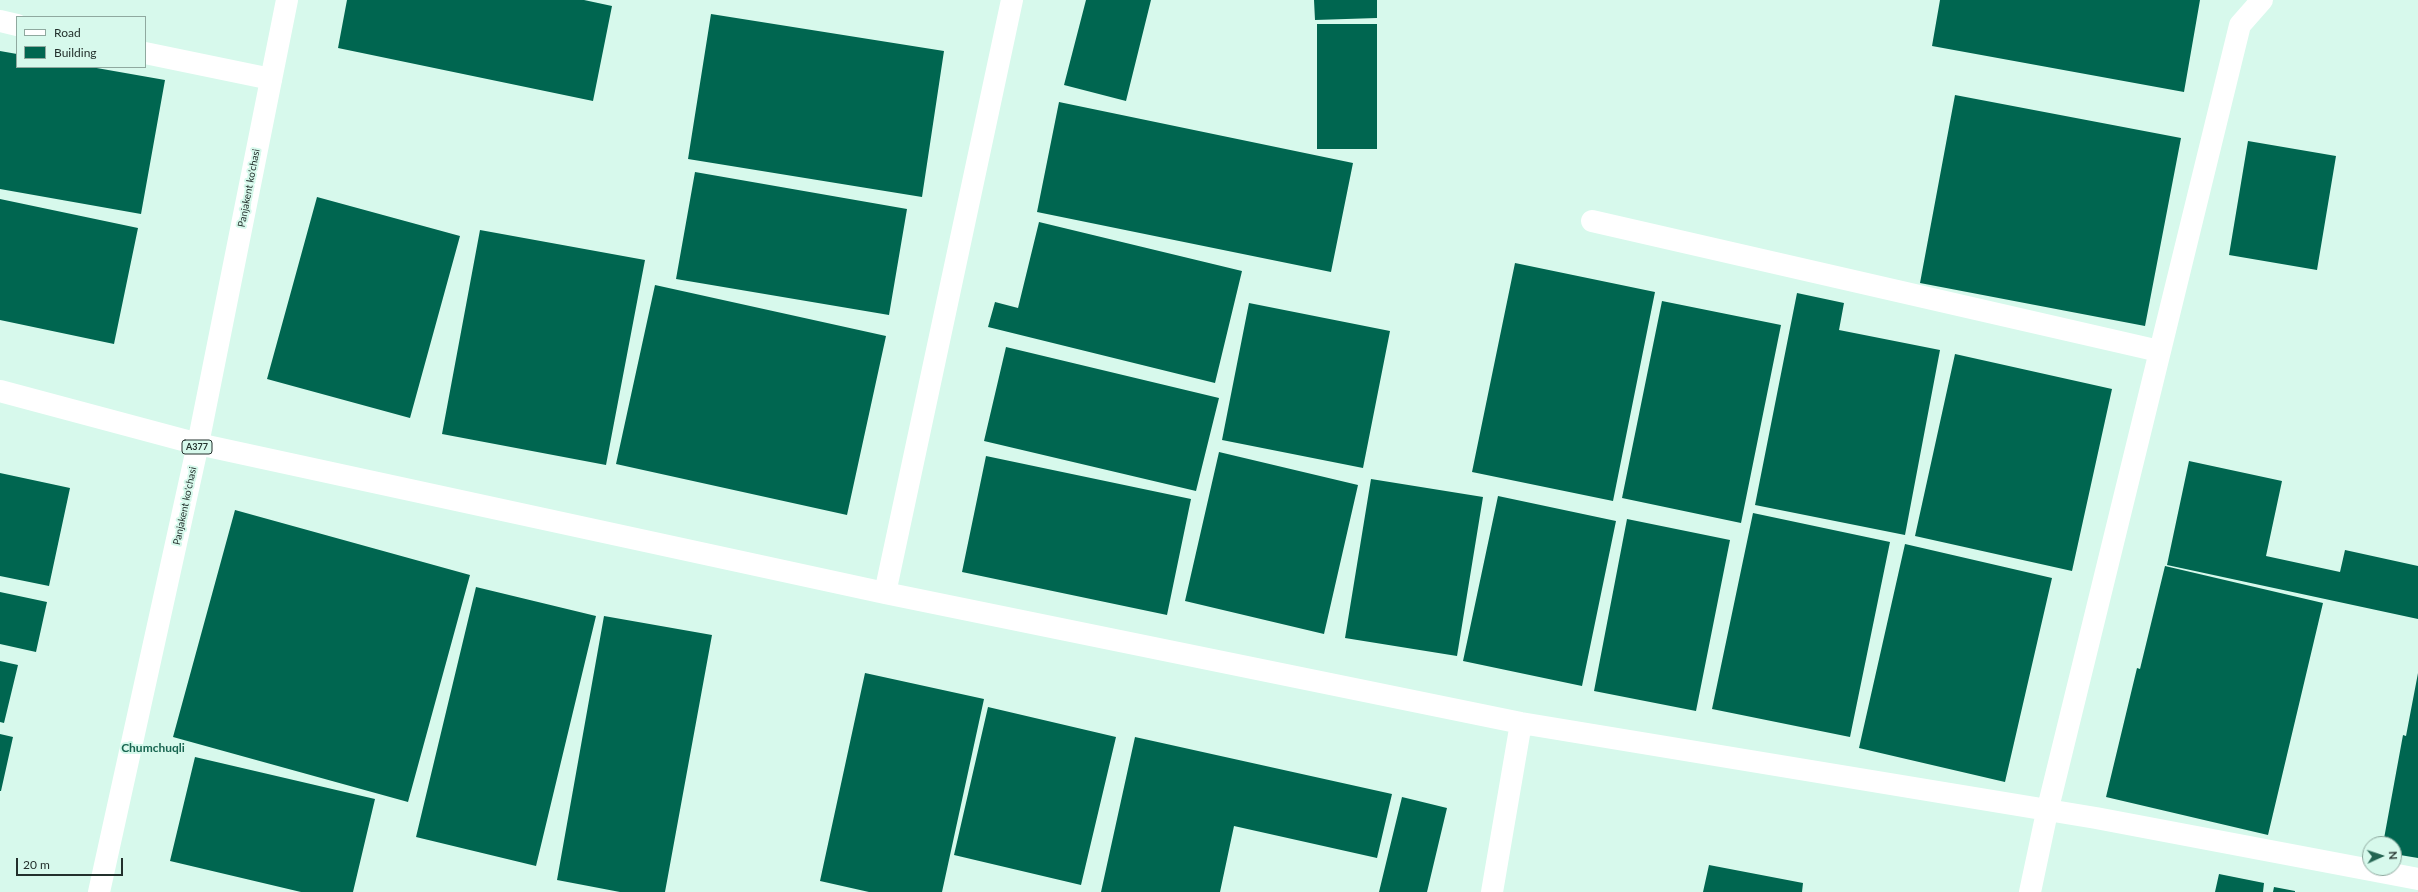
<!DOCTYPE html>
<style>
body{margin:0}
#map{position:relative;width:2418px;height:892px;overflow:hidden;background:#d7f9ec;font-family:Lato,sans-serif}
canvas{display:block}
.legend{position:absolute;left:16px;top:16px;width:130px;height:52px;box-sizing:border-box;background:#d7f9ec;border:1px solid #8fa99f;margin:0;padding:5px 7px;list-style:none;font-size:12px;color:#23302c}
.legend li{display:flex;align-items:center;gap:8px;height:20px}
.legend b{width:20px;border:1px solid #8fa99f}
.north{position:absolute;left:2362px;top:836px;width:40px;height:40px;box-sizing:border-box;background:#d7f9ec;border:1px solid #8fa99f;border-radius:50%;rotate:87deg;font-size:11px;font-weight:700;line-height:16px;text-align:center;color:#23302c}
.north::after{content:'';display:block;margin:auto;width:14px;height:18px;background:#246452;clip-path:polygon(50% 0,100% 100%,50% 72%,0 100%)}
.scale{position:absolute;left:16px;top:858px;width:107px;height:18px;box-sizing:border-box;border:2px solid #23302c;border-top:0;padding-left:5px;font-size:12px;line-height:14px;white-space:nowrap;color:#23302c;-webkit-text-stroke:3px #d7f9ec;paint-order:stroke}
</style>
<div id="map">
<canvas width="2418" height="892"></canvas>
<ul class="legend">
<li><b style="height:5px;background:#fff"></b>Road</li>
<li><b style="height:11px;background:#006650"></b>Building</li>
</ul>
<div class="north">N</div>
<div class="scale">20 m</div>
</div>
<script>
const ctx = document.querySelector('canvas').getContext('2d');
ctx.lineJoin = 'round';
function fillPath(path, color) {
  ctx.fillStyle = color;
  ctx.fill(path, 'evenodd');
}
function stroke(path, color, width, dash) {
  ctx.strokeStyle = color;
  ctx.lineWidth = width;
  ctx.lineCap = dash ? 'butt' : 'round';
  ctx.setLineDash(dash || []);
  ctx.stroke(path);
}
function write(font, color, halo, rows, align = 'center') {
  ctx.font = font + ' Lato,sans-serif';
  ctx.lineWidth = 4;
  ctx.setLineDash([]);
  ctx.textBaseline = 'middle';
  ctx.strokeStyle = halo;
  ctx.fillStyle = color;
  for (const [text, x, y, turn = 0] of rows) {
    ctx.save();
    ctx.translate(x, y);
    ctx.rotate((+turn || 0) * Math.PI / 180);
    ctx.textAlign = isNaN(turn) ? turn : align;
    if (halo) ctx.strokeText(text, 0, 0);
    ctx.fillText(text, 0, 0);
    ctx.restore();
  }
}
fillPath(new Path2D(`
 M347,0H584L612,6L593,101L338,48Z
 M1086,0H1151L1126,101L1064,85Z
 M1314,0H1377V18L1315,20Z
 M1940,0H2200L2184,92L1932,46Z
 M711,14L944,51L922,197L688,159Z
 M1317,24H1377V149H1317Z
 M0,51L17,54V67H91L165,80L141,214L0,189Z
 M1955,95L2181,138L2145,326L1920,283Z
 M1059,102L1353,163L1331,272L1037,212Z
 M2248,141L2336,156L2317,270L2229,255Z
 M695,172L907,209L889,315L676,279Z
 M317,197L460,236L410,418L267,379Z
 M0,199L138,228L114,344L0,320Z
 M1039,222L1242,271L1215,383L988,327L995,302L1018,308Z
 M480,230L645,260L606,465L442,434Z
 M1515,263L1655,292L1613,501L1472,472Z
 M655,285L886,336L847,515L616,464Z
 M1797,293L1844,303L1839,330L1940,350L1905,535L1755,505Z
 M1662,301L1781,325L1741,523L1622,498Z
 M1249,303L1390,331L1363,468L1222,440Z
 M1006,347L1219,398L1196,491L984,441Z
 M1955,354L2112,389L2072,571L1915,536Z
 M1219,452L1358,485L1324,634L1185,601Z
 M986,456L1191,499L1167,615L962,572Z
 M2189,461L2282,481L2266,556L2340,572L2345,550L2418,566V619L2167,565Z
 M0,473L70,488L49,586L0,576Z
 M1371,479L1483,497L1457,656L1345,638Z
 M1498,496L1616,521L1582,686L1463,661Z
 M235,510L470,575L408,802L173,737Z
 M1753,513L1890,542L1850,737L1712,709Z
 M1627,519L1730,540L1696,711L1594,691Z
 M1905,544L2052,578L2005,782L1859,748Z
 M2165,566L2323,603L2268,835L2106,797L2137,668L2140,669Z
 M476,587L596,616L536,866L416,837Z
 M0,592L47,602L36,652L0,644Z
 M604,616L712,635L665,892H620L557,880Z
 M0,661L18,665L4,723L0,722Z
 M865,673L984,699L942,892H869L820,881Z
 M2418,673V858L2394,854V844H2383L2403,735L2406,736Z
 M988,707L1116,737L1081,885L954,855Z
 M0,734L13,737L1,791H0Z
 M1135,737L1392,794L1377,858L1234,826L1220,892H1101Z
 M195,757L375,799L353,892H301L170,861Z
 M1402,797L1447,808L1427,892H1379Z
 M1709,865L1803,883L1802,892H1703Z
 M2219,874L2264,883L2263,892H2215Z
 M2274,887L2295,891V892H2273Z`), '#006650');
stroke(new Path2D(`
 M0,21L17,25
 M145,53L271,79
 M1592,221L2159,351
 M0,391L198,444L885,593L1521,723L2096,818L2418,879
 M885,593L1012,0
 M1492,892L1521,723
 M2030,892L2047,812L2240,25L2262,0`), '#fff', 22);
stroke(new Path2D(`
 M99,892L198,444L287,0`), '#fff', 22);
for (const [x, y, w] of [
 [197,447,30]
]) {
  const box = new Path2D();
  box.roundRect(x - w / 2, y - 7, w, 14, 3);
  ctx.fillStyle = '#d7f9ec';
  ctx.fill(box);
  stroke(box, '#23302c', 1);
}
write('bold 9px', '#23302c', null, [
 ["A377",197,447]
]);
write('10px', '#23302c', '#d7f9ec', [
 ["Panjakent ko'chasi",249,188,-79],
 ["Panjakent ko'chasi",185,506,-78]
]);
write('bold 12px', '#186550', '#d7f9ec', [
 ["Chumchuqli",153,748]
]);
</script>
